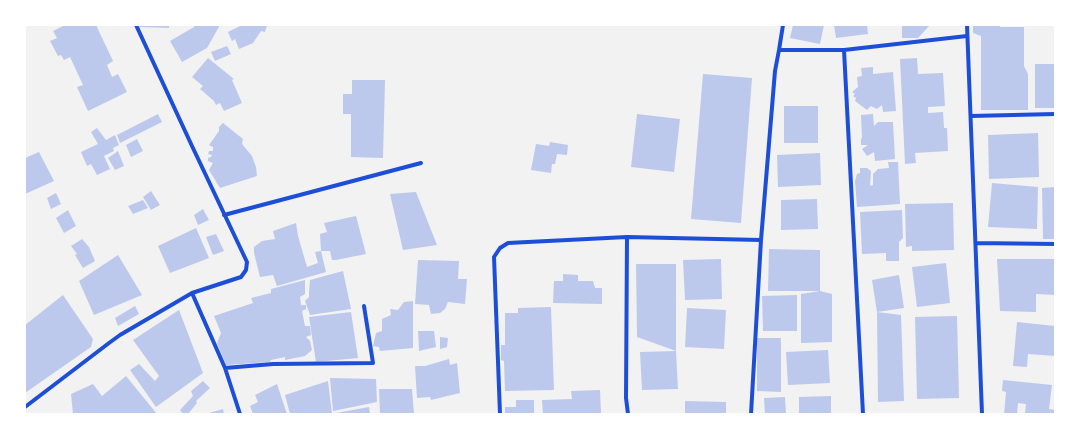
<!DOCTYPE html>
<style>
body{margin:0}
#map{position:relative;width:1080px;height:439px;overflow:hidden;background:#f2f2f2;font-family:"Asap Condensed",sans-serif}
canvas{display:block}
.frame{position:absolute;inset:0;border:26px solid #fff;pointer-events:none}
</style>
<div id="map">
<canvas width="1080" height="439"></canvas>
<div class="frame"></div>
</div>
<script>
const ctx = document.querySelector('canvas').getContext('2d');
ctx.lineJoin = 'round';
function fillPath(path, color) {
  ctx.fillStyle = color;
  ctx.fill(path, 'evenodd');
}
function stroke(path, color, width, dash) {
  ctx.strokeStyle = color;
  ctx.lineWidth = width;
  ctx.lineCap = dash ? 'butt' : 'round';
  ctx.setLineDash(dash || []);
  ctx.stroke(path);
}
fillPath(new Path2D(`
 M65,25H96L113,61L107,65L112,77L118,74L127,92L88,111L77,87L83,85L70,57L64,60L61,55L58,56L50,41L57,38L53,31Z
 M139,25H169V28L139,27Z
 M195,25H220L207,48L182,62L170,41L194,27Z
 M242,25H267L265,32L261,31L253,43L239,49L235,39L232,41L228,32Z
 M793,25H824L820,44L790,38Z
 M834,25H867L868,34L836,38Z
 M902,25H930L918,38H902Z
 M973,25H1000V27H1024V66L1028,74V110H981V36L973,33Z
 M227,46L231,54L215,61L211,52Z
 M208,58L234,79L232,80L242,103L224,111L220,103L216,105L214,101L200,89L203,86L192,77Z
 M917,58L918,74L943,73L945,106L928,107V113L943,112L944,128H947L948,151L915,153L916,163L905,164L900,59Z
 M1035,64H1055V108H1035Z
 M873,67V74L893,72L896,111L883,112L882,105L877,109L871,106L867,110L855,101L856,98L853,96L855,94L852,92L858,87L857,77L862,76L861,68Z
 M703,74L752,78L741,223L691,219Z
 M352,80H385L383,158L351,157V114H343V94H352Z
 M784,106H818V143H784Z
 M158,114L162,122L120,143L117,135Z
 M637,114L680,119L674,172L631,167Z
 M873,114L874,126L878,122H893L895,159L875,161L874,152L867,156L862,149L868,145H861V139L862,138L861,115Z
 M223,123L243,139L242,144L252,156L256,167L257,176L220,188L209,170L213,163L208,161V158L211,157L212,155L208,154L209,151H213V147L209,145L219,131V127Z
 M97,128L106,140L115,135L119,145L113,148L114,151L104,156L110,169L97,175L91,164L87,166L81,152L98,144L91,132Z
 M1038,133L1039,177L989,179L988,135Z
 M137,139L143,151L131,157L126,145Z
 M550,142L568,145L567,155L557,154L555,164H552L551,173L531,170L536,144L549,146Z
 M118,151L124,166L115,170L108,158Z
 M39,152L54,181L25,194V158Z
 M820,153L821,185L778,187L777,155Z
 M888,162H898L900,204L857,207L855,181L857,174L860,173V168H867L871,171L870,186L873,185V174L878,169L889,168Z
 M992,183L1038,187L1037,229L988,227Z
 M1055,187V239H1043L1042,188Z
 M151,191L160,205L151,210L143,197Z
 M416,192L437,245L403,250L390,194Z
 M56,193L61,204L51,209L47,198Z
 M817,199L818,229L781,230V200Z
 M143,200L148,208L133,214L128,206Z
 M953,203L954,250L912,251V246L906,247L905,204Z
 M203,209L209,220L198,225L194,215Z
 M68,210L76,226L64,233L56,218Z
 M902,210L903,238L899,242V261H886V253L862,254L860,212Z
 M356,216L366,254L336,260H332L330,251H321L320,234L327,232L324,223Z
 M296,223L298,236L307,267L318,263L315,252L321,251L326,272L277,286L273,275L260,277L254,253V247L262,241L275,239L273,231Z
 M196,228L209,258L170,273L158,246Z
 M216,234L224,251L213,255L206,237Z
 M82,239L89,247L95,261L83,268L75,255L77,254L71,246Z
 M769,249L820,250V291H768Z
 M118,255L142,295L94,315L79,281Z
 M721,259L722,299L685,300L683,260Z
 M997,259H1055V295L1036,294V312L1000,311Z
 M418,260L459,261L458,279H467L465,304L448,302L445,309L440,313L431,314L429,305L415,304Z
 M946,263L950,303L917,307L912,267Z
 M636,264H676V351L637,337Z
 M343,271L351,309L310,315L305,301L309,297V292L310,280Z
 M563,274L578,275V281H593L595,288H602V304L553,303L554,281H563Z
 M899,275L904,308L877,312L901,315L904,401L878,402L877,312L872,280Z
 M305,280V294L300,297L301,305H306V309L302,311L305,326H310L311,335L306,337L310,341L312,350L305,356L285,360V357L271,360L270,362L226,365L217,343L221,333L214,316L253,303L251,298L271,293V289Z
 M820,291L832,294V342L801,343V294Z
 M63,295L93,339L91,347L25,393V325Z
 M797,295V331H763L762,296Z
 M413,301V348L380,351L379,347L373,346L376,333L382,331V319L391,315L390,309L398,310L404,302Z
 M135,306L139,314L118,326L115,318Z
 M551,307L554,390L505,391L504,361L501,360V345H505V313H518V308Z
 M687,308L726,310L724,349L685,347Z
 M179,310L203,373L156,407L130,370L139,364L155,381L159,376L133,340Z
 M351,312L358,358L316,362L309,317Z
 M957,316L959,398L917,399L915,317Z
 M1017,322L1055,326V356L1028,354L1027,367L1013,366Z
 M418,331H434L436,347L419,351Z
 M440,337L448,338L447,347L440,349Z
 M757,338H781V392L757,391Z
 M828,350L830,383L788,385L786,352Z
 M676,351L678,389L642,390L640,352Z
 M449,359L450,365L457,363L460,393L431,400L430,397L417,398L415,366H425Z
 M126,376L157,414H73L71,394L93,384L102,396Z
 M330,378L376,379L377,402L333,411Z
 M1003,380L1052,385L1049,409L1055,410V414H1025L1026,404L1018,403L1017,414H1004L1006,392L1002,391Z
 M203,381L210,388L196,401L197,403L188,414H183L180,410L193,396L191,391Z
 M328,381L332,414H290L285,395Z
 M277,384L287,414H253L250,406L258,402L255,395Z
 M379,389H412L414,414H380Z
 M600,390L601,414H543L542,400L572,399L571,391Z
 M831,396V414H799V397Z
 M785,397L786,414H765L764,398Z
 M516,400H534V414H505V407H516Z
 M685,401L726,402V414H685Z
 M369,407L370,414H336V413Z
 M223,409L224,414H209V413Z`), '#bdc9ec');
stroke(new Path2D(`
 M967,25L982,414
 M779,50L783,25
 M844,50L863,414
 M971,116L1055,114
 M224,215L421,163
 M627,237L626,398L628,414
 M976,243L1055,244
 M192,293L225,368L240,414
 M225,368L273,364L373,363L364,306
 M25,407L109,343L120,335L192,293L241,277L246,270L247,262L192,146L136,25
 M500,414L494,257L500,248L508,243L627,237L761,240
 M751,414L761,240L775,71L779,50H844L967,36`), '#1d4ed8', 4);
</script>
